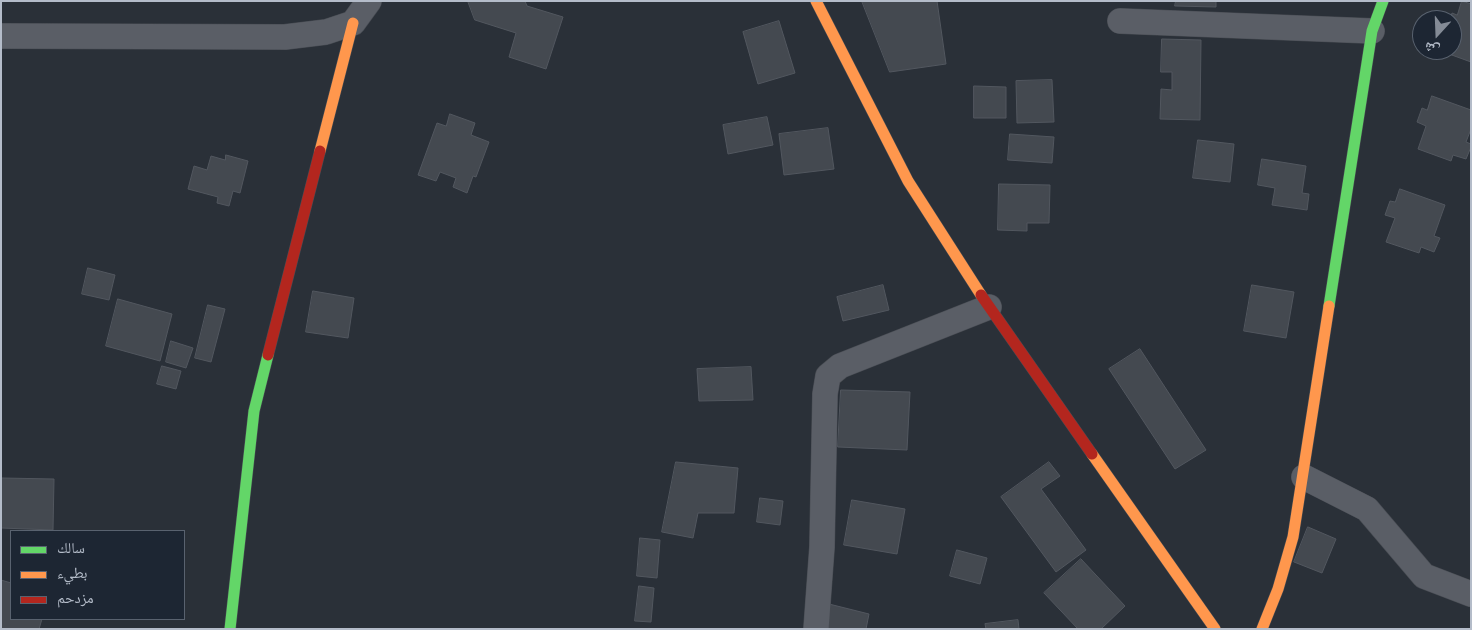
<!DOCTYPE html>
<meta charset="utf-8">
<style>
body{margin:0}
#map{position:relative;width:1472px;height:630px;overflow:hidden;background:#2a3038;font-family:Signika,"Noto Naskh Arabic",sans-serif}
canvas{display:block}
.frame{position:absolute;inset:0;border:2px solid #b4bcc9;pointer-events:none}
.legend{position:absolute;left:10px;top:530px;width:175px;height:90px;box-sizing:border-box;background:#1d2633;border:1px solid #59626f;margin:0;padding:6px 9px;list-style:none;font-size:15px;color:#b4bcc9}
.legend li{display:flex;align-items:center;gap:10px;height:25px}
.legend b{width:25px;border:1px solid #59626f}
.north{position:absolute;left:1412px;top:10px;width:50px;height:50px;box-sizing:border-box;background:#1d2633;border:1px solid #59626f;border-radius:50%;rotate:200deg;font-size:14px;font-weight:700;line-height:20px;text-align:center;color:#b4bcc9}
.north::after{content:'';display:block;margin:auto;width:18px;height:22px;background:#848b96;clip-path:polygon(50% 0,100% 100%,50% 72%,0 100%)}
</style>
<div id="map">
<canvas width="1472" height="630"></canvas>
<div class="frame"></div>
<ul class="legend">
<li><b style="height:6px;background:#63d668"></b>سالك</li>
<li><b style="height:6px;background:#ff974d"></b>بطيء</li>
<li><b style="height:6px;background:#b3261e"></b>مزدحم</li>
</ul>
<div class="north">ش</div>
</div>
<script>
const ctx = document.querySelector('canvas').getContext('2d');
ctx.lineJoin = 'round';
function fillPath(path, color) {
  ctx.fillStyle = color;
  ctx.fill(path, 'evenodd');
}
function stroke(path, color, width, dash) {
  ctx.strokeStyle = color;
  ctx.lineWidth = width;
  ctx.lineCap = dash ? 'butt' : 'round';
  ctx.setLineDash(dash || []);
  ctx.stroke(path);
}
const building = new Path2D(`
 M468,1H525L527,6L563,17L546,69L509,57L516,33L475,20Z
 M862,1H937L946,64L890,72Z
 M1176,1H1216V7L1175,6Z
 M1462,1L1471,4V62L1449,54L1452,50L1457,31L1452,29V20H1450L1452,13L1457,15Z
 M779,21L795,73L758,84L743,32Z
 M1162,39L1201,40L1200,120L1160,119L1161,89L1172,90V72H1161Z
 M1052,80L1054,122L1017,123L1016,81Z
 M974,86L1006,87V118H974Z
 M1432,96L1471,110V129L1466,142L1471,144V147L1466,159L1453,155L1451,161L1418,149L1426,126L1417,122L1422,108L1427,110Z
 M450,114L475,123L471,135L489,142L476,177L473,176L467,193L453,187L456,178L440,172L436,181L418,175L437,123L446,126Z
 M767,117L773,145L728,154L723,125Z
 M828,128L834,169L784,175L779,134Z
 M1010,134L1054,137L1052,163L1008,160Z
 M1198,140L1234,144L1230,182L1193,178Z
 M226,155L248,161L240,193L233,191L229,206L217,203L218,197L188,189L194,166L207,170L211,156L225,160Z
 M1262,159L1306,166L1302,193L1309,194L1307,210L1272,205L1275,188L1258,185Z
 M999,184L1050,185L1049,223H1027V231L998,230Z
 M1400,189L1445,205L1434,236L1440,238L1434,252L1421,247L1419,253L1386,242L1395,218L1385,215L1390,201L1395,202Z
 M88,268L115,275L109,300L82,294Z
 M883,285L889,310L843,321L837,297Z
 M1252,285L1294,292L1286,338L1244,331Z
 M313,291L354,298L348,338L306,332Z
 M118,299L172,314L160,361L106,346Z
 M208,305L225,309L211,362L195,358Z
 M171,341L193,348L186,368L166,362Z
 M1140,349L1206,450L1175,469L1109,369Z
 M162,366L181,371L176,389L157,384Z
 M751,367L753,400L699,401L697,369Z
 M841,390L910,392L907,450L838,447Z
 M676,462L738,468L734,513H698L693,538L662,532Z
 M1049,462L1060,476L1041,489L1086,550L1056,572L1001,497Z
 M2,478L54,479L53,530L1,528Z
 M760,498L783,501L780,525L757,522Z
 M852,500L905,509L897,554L844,545Z
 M1308,527L1336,539L1322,573L1294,562Z
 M640,538L660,540L657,578L637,576Z
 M957,550L987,558L980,584L950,576Z
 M1081,559L1125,606L1101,629H1078L1044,593Z
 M1,580L11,583V619H42L39,629H1Z
 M639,586L654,588L651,622L635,621Z
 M829,604L869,614L866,629H827Z
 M1018,620L1019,629H986L985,624Z`);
fillPath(building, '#444950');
stroke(building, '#52575f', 1);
const street = new Path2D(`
 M1120,21L1372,31
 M1,36L285,37L326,32L353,23L369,1
 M1304,477L1367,509L1424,576L1471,594
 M816,629L822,547L825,394L828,376L840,366L989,307`);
const fast = new Path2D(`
 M1329,306L1372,31L1383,1
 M230,629L254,411L268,355`);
const slow = new Path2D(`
 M816,1L908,181L981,295
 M320,151L353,23
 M1092,454L1215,629
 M1262,629L1278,589L1293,537L1329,306`);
const jam = new Path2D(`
 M981,295L1092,454
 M268,355L320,151`);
stroke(street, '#484c53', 26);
stroke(fast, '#484c53', 12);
stroke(slow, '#484c53', 12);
stroke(jam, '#484c53', 12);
stroke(street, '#5a5e66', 25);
stroke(fast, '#63d668', 11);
stroke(slow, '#ff974d', 11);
stroke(jam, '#b3261e', 11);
</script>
